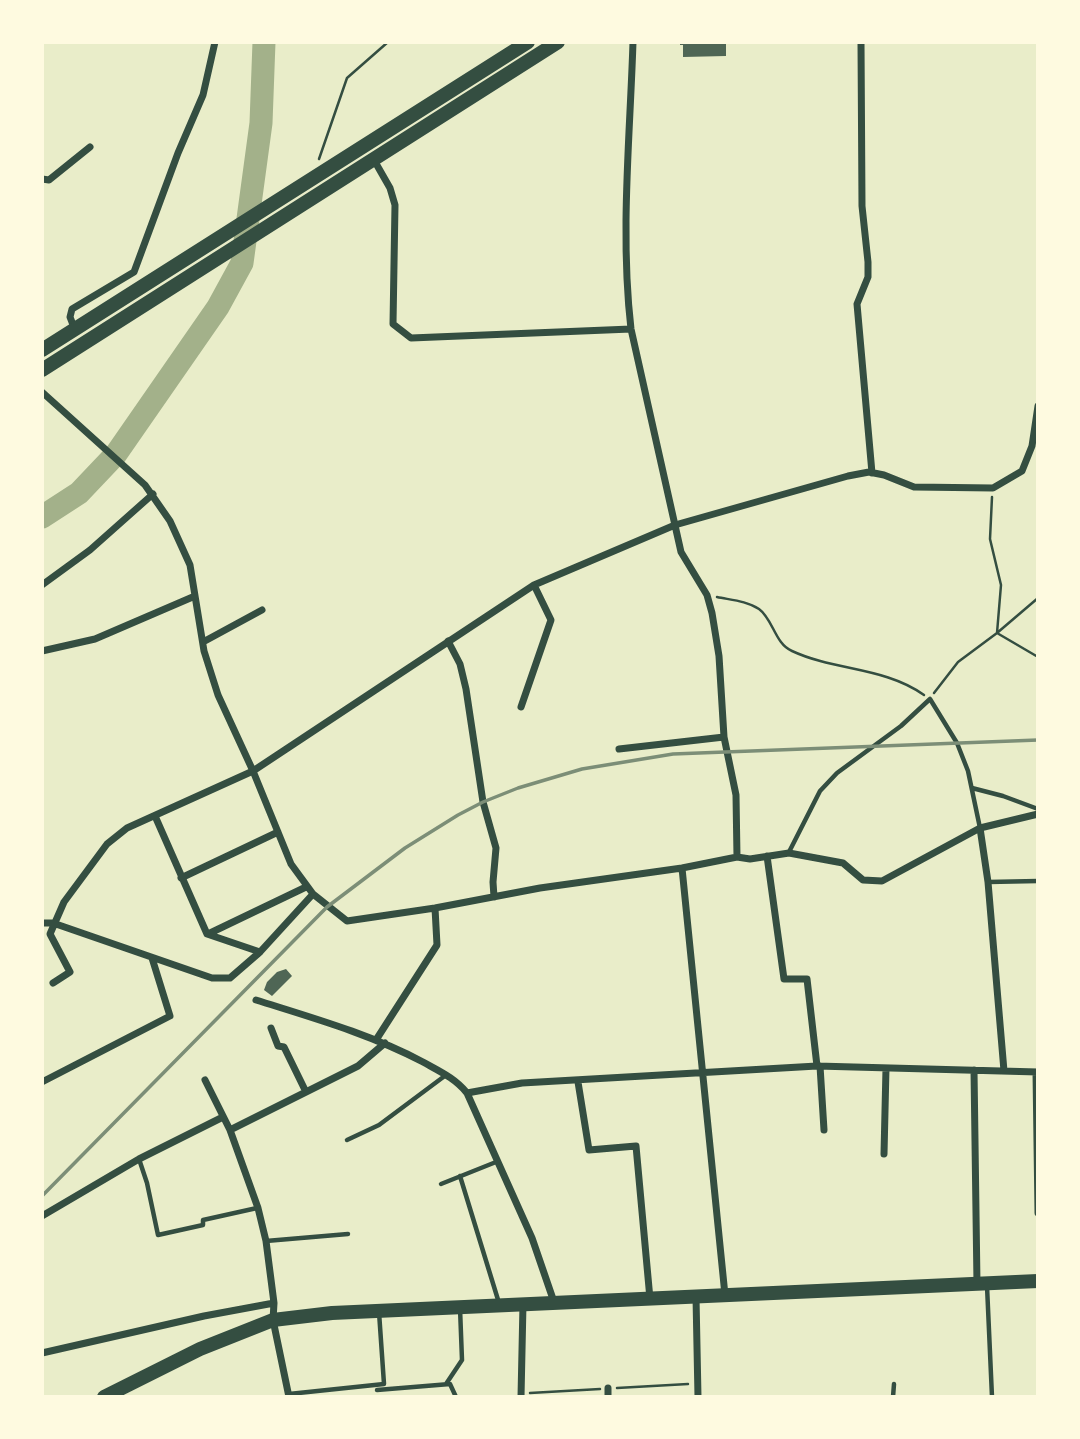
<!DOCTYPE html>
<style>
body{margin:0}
#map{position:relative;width:1080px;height:1439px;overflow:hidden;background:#e9edc9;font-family:"Noto Sans",sans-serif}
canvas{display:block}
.frame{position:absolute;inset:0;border:44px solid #fefae0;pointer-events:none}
</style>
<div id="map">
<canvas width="1080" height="1439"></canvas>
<div class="frame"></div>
</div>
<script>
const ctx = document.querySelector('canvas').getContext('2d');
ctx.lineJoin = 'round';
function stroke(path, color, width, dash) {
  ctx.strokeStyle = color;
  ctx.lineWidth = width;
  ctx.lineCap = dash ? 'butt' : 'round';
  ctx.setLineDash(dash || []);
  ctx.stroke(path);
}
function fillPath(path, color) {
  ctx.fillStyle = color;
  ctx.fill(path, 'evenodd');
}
stroke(new Path2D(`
 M42,517L79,493L116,454L218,307L242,263L261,123L264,42`), '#a3b18a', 23);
fillPath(new Path2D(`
 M680,42H726V56L683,57V45H680Z
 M286,969L292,976L272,996L264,990L267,982L277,972Z`), '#4f6655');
stroke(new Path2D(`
 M319,159L347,78L388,42
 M992,497L990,539L1001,585L997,633
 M717,597C731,600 747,601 759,609C773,619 775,644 792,651C835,671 885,667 924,695
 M997,633L1038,657
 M934,693L958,662L997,633L1038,598
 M617,1388L688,1384
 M530,1393L600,1389`), '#344e41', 2.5);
stroke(new Path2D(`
 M972,788L1003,796L1038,809
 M789,852L820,791L837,773L901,726L930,699L957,743L968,771L980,828
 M988,882L1038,881
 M347,1140L379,1125L446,1075
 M139,1159L147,1183L158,1235L203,1225V1220L257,1208
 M460,1176L499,1303
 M441,1184L496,1162
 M266,1241L348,1234
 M987,1286L992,1397
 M446,1384L462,1360L460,1308
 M377,1390L450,1384L456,1397
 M289,1394L384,1384L379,1312
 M893,1397L894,1384`), '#344e41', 4.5);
stroke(new Path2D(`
 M633,42C630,137 620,234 631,329L681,552L707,595L712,613L719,656L724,737L736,795L737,857
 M861,42L862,206L868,262V277L857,304L872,473
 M374,160L390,188L395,205L393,324L411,338L631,329
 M42,179L49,180L90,147
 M75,330L70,317L72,309L134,272L178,153L203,95L215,42
 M42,392L145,485L170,521L190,565L204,651L218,695L253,771L291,864L313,894L260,952L230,978H212L53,923H42
 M42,585L90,550L153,494
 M448,641L460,664L466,689L483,802L496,848L493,882L494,897
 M203,642L262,610
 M42,651L95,639L195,596
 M521,707L551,620L534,585
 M619,749L724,737
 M155,816L207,934L260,952
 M980,828L988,882L1004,1071
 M767,856L784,979H807L817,1066
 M682,868L725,1295
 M181,878L278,832
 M313,894L347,921L435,908L540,888L682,868L737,857L750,859L789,853L843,863L863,880L882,881L980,828L1038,814
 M208,934L306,887
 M53,983L70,972L50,934L64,902L107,844L127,828L253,771L534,585L675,525L848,476L869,472L884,475L914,487L993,488L1022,471L1032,446L1038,406
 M256,1000C313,1018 370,1034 423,1062C439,1071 455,1078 467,1093L522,1083L817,1066L1038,1072
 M271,1028L278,1046L284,1047L306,1092
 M376,1040L437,945L435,908
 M820,1066L824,1130
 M974,1070L977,1284
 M1036,1072L1038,1213
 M205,1080L230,1130L258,1208L266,1241L274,1303L273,1320L289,1397
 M42,1082L170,1016L152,958
 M578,1082L589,1150L636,1146L650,1299
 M467,1093L532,1238L554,1302
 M230,1130L358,1066L385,1043
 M884,1154L886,1068
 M42,1216L139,1159L223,1117
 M696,1297L698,1397
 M42,1353L204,1316L274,1303
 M608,1388V1397
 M521,1397L523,1304`), '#344e41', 7);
stroke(new Path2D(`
 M42,350L528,42
 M42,370L558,42
 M104,1397L200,1349L273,1320L332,1313L1038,1281`), '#344e41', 14);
stroke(new Path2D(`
 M42,1196L327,907L405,848L458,815L483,802L518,788L582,769L673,754L1038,740`), '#7c8e77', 3.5);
</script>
